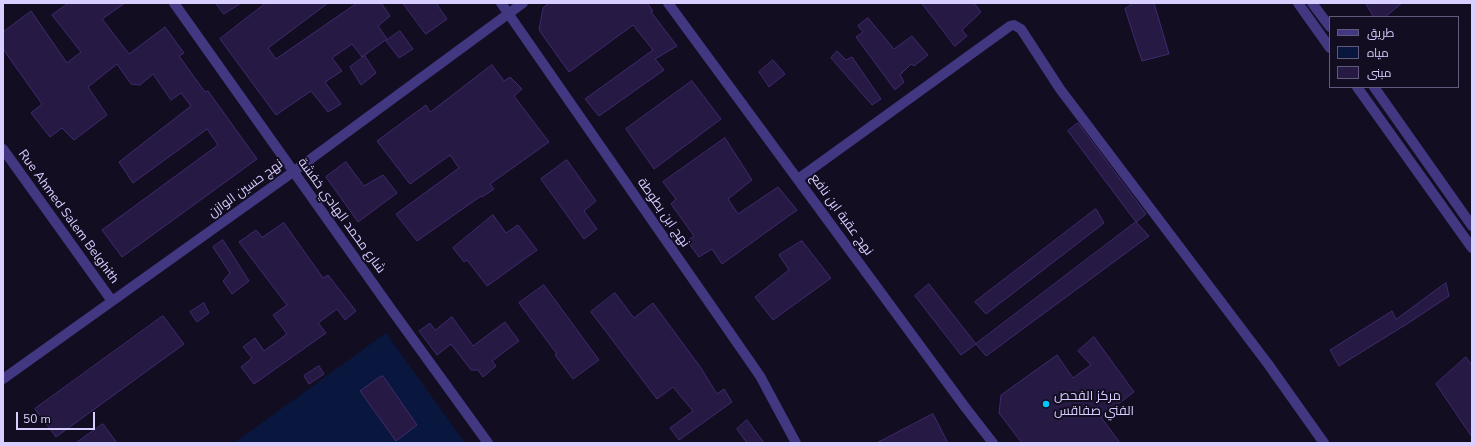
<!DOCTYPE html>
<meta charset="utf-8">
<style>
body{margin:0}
#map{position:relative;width:1475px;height:446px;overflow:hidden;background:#130d22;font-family:"Nunito Sans",Cairo,sans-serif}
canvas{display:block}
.frame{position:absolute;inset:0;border:4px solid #d8ceff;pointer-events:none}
.legend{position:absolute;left:1329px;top:16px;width:130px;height:72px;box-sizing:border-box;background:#130d22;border:1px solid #625a7a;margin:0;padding:5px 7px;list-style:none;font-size:12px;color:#d8ceff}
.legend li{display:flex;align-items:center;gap:8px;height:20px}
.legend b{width:20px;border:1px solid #625a7a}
.scale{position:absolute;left:16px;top:412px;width:79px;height:18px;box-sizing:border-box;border:2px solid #d8ceff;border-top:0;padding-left:5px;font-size:12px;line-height:14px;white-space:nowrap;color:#d8ceff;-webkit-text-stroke:3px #130d22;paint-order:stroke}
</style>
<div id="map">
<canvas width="1475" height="446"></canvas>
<div class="frame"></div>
<ul class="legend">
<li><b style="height:5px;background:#423781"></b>طريق</li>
<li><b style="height:11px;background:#09173f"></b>مياه</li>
<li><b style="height:11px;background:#261943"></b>مبنى</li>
</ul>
<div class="scale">50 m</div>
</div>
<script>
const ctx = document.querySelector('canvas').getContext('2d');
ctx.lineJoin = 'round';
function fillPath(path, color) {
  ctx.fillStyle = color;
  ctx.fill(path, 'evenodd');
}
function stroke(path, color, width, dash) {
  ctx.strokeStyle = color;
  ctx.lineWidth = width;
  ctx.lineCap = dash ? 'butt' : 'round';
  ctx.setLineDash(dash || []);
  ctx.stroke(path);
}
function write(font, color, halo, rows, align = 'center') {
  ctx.font = font + ' "Nunito Sans",Cairo,sans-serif';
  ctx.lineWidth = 4;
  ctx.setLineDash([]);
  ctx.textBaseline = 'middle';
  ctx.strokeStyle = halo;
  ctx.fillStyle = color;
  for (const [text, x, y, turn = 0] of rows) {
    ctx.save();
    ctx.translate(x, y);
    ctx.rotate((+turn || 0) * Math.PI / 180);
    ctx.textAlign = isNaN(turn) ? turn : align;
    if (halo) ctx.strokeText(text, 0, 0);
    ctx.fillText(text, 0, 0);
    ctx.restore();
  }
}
fillPath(new Path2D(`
 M386,333L465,443H234Z`), '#09173f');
const building = new Path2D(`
 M69,3H125L102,19L129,54L165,27L184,53L179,56L205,92L208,91L257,159L122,257L102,230L218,145L207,129L133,183L119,162L191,106L181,93L171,100L153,74L140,85L131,84L117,64L88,87L107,115L74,140L62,128L50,137L31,113L42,104L3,49V32L31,11L67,63L81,52L52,15Z
 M216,3H241L224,14Z
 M266,3H328L268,48L276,59L357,3H381L390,16L378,26L387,39L362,57L352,44L332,58L342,71L325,82L341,104L328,112L311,91L276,115L220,39Z
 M403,3H436L447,19L426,34Z
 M550,3H647L653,11L651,12L677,46L655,59L664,70L599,116L585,99L653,50L633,25L569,72L539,30L543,8Z
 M922,3H974L981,12L962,30L967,36L955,46Z
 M1134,3H1154L1169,54L1142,61L1125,9Z
 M1366,3H1402L1385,17H1374Z
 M868,18L894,49L912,36L928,55L914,66L911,64L900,75L904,82L895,90L856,37L863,32L858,26Z
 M400,31L413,49L399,58L386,41Z
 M837,51L846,60L852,57L881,99L872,105L831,58Z
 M365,56L376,73L361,85L350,67Z
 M773,60L785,74L769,87L759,72Z
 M492,65L504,81L510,77L522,89L514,96L549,142L490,184L494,189L482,197L481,196L417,241L396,214L459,168L450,155L410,184L377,141L426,105L430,112Z
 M692,81L721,119L654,169L626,129Z
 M1078,123L1146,214L1136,222L1068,131Z
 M725,138L752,180L728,199L738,214L778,187L797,210L722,264L712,249L699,257L687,241L694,236L671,204L676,199L663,182Z
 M567,160L596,201L584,211L597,229L584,239L541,179Z
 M346,162L364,186L383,175L397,193L358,222L326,177Z
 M1096,209L1104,223L986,314L975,302Z
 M493,215L506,233L518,225L537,250L487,286L467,260L464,262L453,248Z
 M1136,222L1149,236L986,356L976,344Z
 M284,223L323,278L328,275L356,311L345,320L337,309L318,323L326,333L254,384L241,367L252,358L243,347L255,338L264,351L287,334L273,315L287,305L239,242L256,230L262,237Z
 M223,240L249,281L232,294L223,281L230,273L213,247Z
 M802,241L831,278L773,320L755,297L789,270L779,255Z
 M1446,283L1449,296L1410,322L1339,366L1330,350L1392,311L1396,319Z
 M929,284L976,344L961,355L915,296Z
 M544,285L599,360L573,379L555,355L557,354L519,303Z
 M615,293L634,318L653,303L701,368L717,394L724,389L732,402L679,440L670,428L693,411L673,387L657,399L591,312Z
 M204,303L209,313L197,322L190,312Z
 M163,316L184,344L56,437L35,409Z
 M452,317L473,346L505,322L519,341L492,361L496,366L483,377L478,370H471L451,344L437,355L419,331L430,323L435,330Z
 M1094,337L1134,392L1101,417L1120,443H1022L999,413L1001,395L1057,355L1073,378L1091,365L1078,351Z
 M1466,357L1472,366V437L1436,384Z
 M319,366L324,374L309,384L304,376Z
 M383,376L417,425L396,441L360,391L378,378Z
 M933,414L948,443H877Z
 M747,420L764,443H747L737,429Z
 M103,424L117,443H76Z`);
fillPath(building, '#261943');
stroke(building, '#3f2b6f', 1);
stroke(new Path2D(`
 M174,3L391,309L488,443
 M501,3L760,376L796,443
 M668,3L965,407L993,443
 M1298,3L1330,48
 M1312,3L1330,27
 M1357,87L1472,248
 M1374,87L1472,226
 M3,149L112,301
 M798,179L1010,26L1014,25L1021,29L1060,89L1268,364L1324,443
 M3,379L293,172L523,3`), '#423781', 10);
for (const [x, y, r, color] of [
 [1046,404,4,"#00c7f9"]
]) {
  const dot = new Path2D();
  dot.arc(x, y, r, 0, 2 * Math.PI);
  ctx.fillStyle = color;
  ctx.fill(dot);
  stroke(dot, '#130d22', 1.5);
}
write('13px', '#d8ceff', '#130d22', [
 ["نهج حسين الوازن",246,189,-36],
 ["نهج ابن بطوطة",663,213,55],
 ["نهج عقبة ابن نافع",841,215,54],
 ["شارع محمد الهادي خفشة",341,216,54],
 ["Rue Ahmed Salem Belghith",68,217,54]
]);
write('13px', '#d8ceff', '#130d22', [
 ["مركز الفحص",1054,397],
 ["الفني صفاقس",1054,412]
], 'left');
</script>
